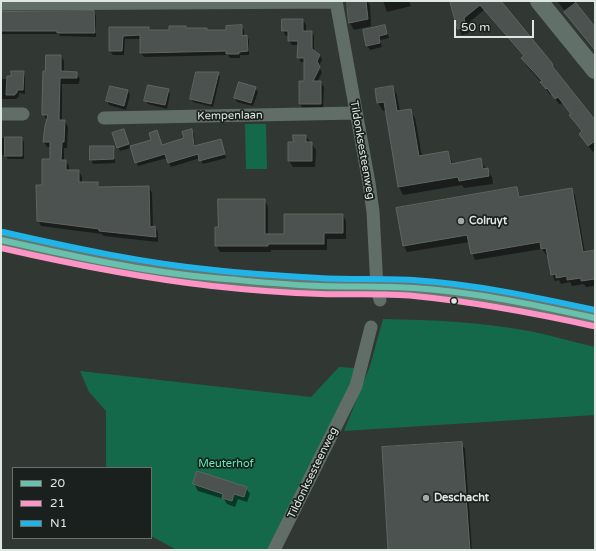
<!DOCTYPE html>
<style>
body{margin:0}
#map{position:relative;width:596px;height:551px;overflow:hidden;background:#313834;font-family:"Varela Round",sans-serif}
canvas{display:block}
.frame{position:absolute;inset:0;border:2px solid #dfe7e2;pointer-events:none}
.legend{position:absolute;left:12px;top:467px;width:140px;height:72px;box-sizing:border-box;background:#1a201d;border:1px solid #69706c;margin:0;padding:5px 7px;list-style:none;font-size:12px;color:#dfe7e2}
.legend li{display:flex;align-items:center;gap:8px;height:20px}
.legend b{width:20px;border:1px solid #69706c}
.scale{position:absolute;left:454px;top:20px;width:80px;height:18px;box-sizing:border-box;border:2px solid #dfe7e2;border-top:0;padding-left:5px;font-size:12px;line-height:14px;white-space:nowrap;color:#dfe7e2;-webkit-text-stroke:3px #1a201d;paint-order:stroke}
</style>
<div id="map">
<canvas width="596" height="551"></canvas>
<div class="frame"></div>
<ul class="legend">
<li><b style="height:5px;background:#69c0ac"></b>20</li>
<li><b style="height:5px;background:#fc95c5"></b>21</li>
<li><b style="height:5px;background:#20b4e9"></b>N1</li>
</ul>
<div class="scale">50 m</div>
</div>
<script>
const ctx = document.querySelector('canvas').getContext('2d');
ctx.lineJoin = 'round';
function fillPath(path, color) {
  ctx.fillStyle = color;
  ctx.fill(path, 'evenodd');
}
function stroke(path, color, width, dash) {
  ctx.strokeStyle = color;
  ctx.lineWidth = width;
  ctx.lineCap = dash ? 'butt' : 'round';
  ctx.setLineDash(dash || []);
  ctx.stroke(path);
}
function write(font, color, halo, rows, align = 'center') {
  ctx.font = font + ' "Varela Round",sans-serif';
  ctx.lineWidth = 3.5;
  ctx.setLineDash([]);
  ctx.textBaseline = 'middle';
  ctx.strokeStyle = halo;
  ctx.fillStyle = color;
  for (const [text, x, y, turn = 0] of rows) {
    ctx.save();
    ctx.translate(x, y);
    ctx.rotate((+turn || 0) * Math.PI / 180);
    ctx.textAlign = isNaN(turn) ? turn : align;
    if (halo) ctx.strokeText(text, 0, 0);
    ctx.fillText(text, 0, 0);
    ctx.restore();
  }
}
fillPath(new Path2D(`
 M245,124H266L267,169H246Z
 M383,319C432,320 481,322 529,331C551,335 573,342 595,347V415L344,431L370,366Z
 M339,367L354,368L349,390L267,550H177L151,536V468H106V411L89,392L80,371L311,397Z`), '#14694b');
fillPath(new Path2D(`
 M345,1H367L370,5L371,26L354,30L350,23L349,11Z
 M383,1H409L411,6L387,12Z
 M451,1H500L534,41L595,122V150L593,152L584,141L580,134L583,132L574,122L570,115L572,114L562,103L560,105L551,94L550,95L542,83L526,65L522,58L524,57L484,10L467,24L469,33L462,35L459,29Z
 M557,1H573L595,29V49Z
 M94,12L96,16V37L60,36L59,34H1V13Z
 M303,20L306,25V32H312L314,36V52L320,55L322,60L319,66L322,73L317,82H321L324,87L323,109H303L300,104L305,82V62H301L298,57L299,45H292L289,41V36H286L283,31Z
 M241,26L244,30V36H247L249,40V55H240V58H230L228,55L144,57L141,53V39H125L124,55H113L110,51V28H149L151,31H170L186,27L187,29L207,31H227Z
 M385,26L389,38L380,40L382,47L370,50L367,46Z
 M61,56L64,61V72L76,73L80,79L79,84H62V121H65L68,127L67,148H64V161H65L69,166V171H79L82,177V183H97L100,188L149,187L152,193L153,227H155L158,233V242L104,236L102,234L41,226L38,220L42,186L51,160V147H47L44,142L47,120L43,114L46,72Z
 M23,72L25,76V94L19,93V97H17V99H1V79H8Z
 M218,73L220,77L213,107L193,102L191,99Z
 M393,87L397,95L400,112L410,110L415,118L422,157L448,152L453,164L481,160L486,169H487L492,177L493,184L464,188L462,185L403,195L399,187L386,110L383,111L378,103L376,90Z
 M255,88L258,92L253,106L237,102L235,98Z
 M168,90L170,94L167,109L148,104L145,100Z
 M128,91L130,95L126,110L109,105L107,101Z
 M124,130L130,147L153,141L162,146L185,139L192,131L194,134L195,147L220,141L226,158L203,164L200,158L171,167L167,158L138,166L131,148L120,151L118,147Z
 M306,136L316,150L315,167H293L289,161L294,143Z
 M1,138H22L24,142V159H8L5,155H1Z
 M113,147L115,151V163L93,164L91,160Z
 M516,188L520,197L571,189L575,195L585,253L595,251V286L586,287L584,284L572,286L570,282L561,284L559,280L555,281L552,274L548,255H546L542,249L475,260L472,253L470,242L407,252L404,246L397,208Z
 M264,200L268,206V235H285L343,215L346,221V239H327V250H271V252H220L216,245L219,228Z
 M461,443L465,449L472,550H389Z
 M194,484L246,488L250,494L247,502L238,499L235,507L227,504L224,499L198,491Z`), '#0007');
const building = new Path2D(`
 M347,1H366L368,19L349,23Z
 M450,1H501L552,63L553,67L595,120V141L588,146L579,134L582,131L569,115L571,114L558,97L555,99L547,88L546,89L540,82L542,81L521,58L524,56L480,5L464,18L466,27L458,29Z
 M576,3L595,27V50L564,12Z
 M94,11L95,33H57V31H1V12Z
 M282,19H303V31H312V49L320,55L317,61L320,67L313,81H321V104H299V81H304V58H297L298,41H288V31H282Z
 M242,25V36L247,35L248,51L239,52V54H226V51L140,53V35L123,36L122,51H109V27H149V30H169V26H186V28H207V30H226V26Z
 M385,25L387,34L379,36L380,43L366,46L363,30Z
 M46,55H61V71L77,72V78H60L59,120H65L64,142H62L61,160H66V170H79V182H98V187L149,186L150,227L155,226L156,237L99,231V229L37,221L36,185H42V159H50V142H43L45,126L48,115H42V104L43,71H45Z
 M11,71H24L23,90H17V93H15V95H6L7,76H11Z
 M196,72H219L211,104L190,99Z
 M239,82L256,87L251,103L234,98Z
 M148,85L169,89L165,105L144,101Z
 M110,86L128,90L124,106L106,101Z
 M393,86L397,111L411,109L419,156L448,151L451,164L481,158L483,169L488,168L489,176L459,181L458,177L398,187L384,102L377,103L375,89Z
 M124,129L129,144L117,148L112,133Z
 M192,129L194,146L221,139L225,154L199,161L198,154L168,163L165,154L135,163L130,146L151,140L149,133L157,130L162,145L184,138L182,132Z
 M293,135H306V142H312V161H288V142H293Z
 M5,137H22V156H5Z
 M90,146H114V159L90,160Z
 M517,187L519,197L572,188L583,252L595,250V279L581,281V278L567,280V276L556,278V274L551,275L546,248L541,249L540,242L471,254L467,235L403,246L396,208Z
 M218,199H265V234H284V214H343V233H324V244H268V246H215V227H218Z
 M462,442L470,550H388L382,447Z
 M197,471L247,487L244,497L234,494L232,501L222,498L223,494L193,484Z`);
fillPath(building, '#4c524f');
stroke(building, '#5f6561', 1);
stroke(new Path2D(`
 M336,1L369,183L373,212L377,288L380,300
 M1,4L336,2
 M1,114H23
 M104,118L356,113
 M274,550L356,386L371,327`), '#616e67', 13);
stroke(new Path2D(`
 M539,1L595,70`), '#617069', 18);
stroke(new Path2D(`
 M1,240L87,259L139,268L213,278L319,286L413,288L470,294L534,305L595,318`), '#677870', 20);
stroke(new Path2D(`
 M1,240C72,256 143,272 215,278C250,281 285,285 320,286C351,287 383,286 414,288C475,292 535,305 595,318`), '#69c0ac', 6);
stroke(new Path2D(`
 M1,248C71,264 141,278 212,286C248,290 285,293 321,294C352,295 384,293 414,296C475,302 534,313 593,326`), '#fc95c5', 6);
stroke(new Path2D(`
 M3,232C73,248 143,263 214,270C249,274 284,276 319,278C351,280 382,278 413,280C474,284 535,297 595,310`), '#20b4e9', 6);
for (const [x, y, r, color] of [
 [461,221,4,"#a2aaa5"],
 [454,301,3.5,"#dfe7e2"],
 [426,498,4,"#a2aaa5"]
]) {
  const dot = new Path2D();
  dot.arc(x, y, r, 0, 2 * Math.PI);
  ctx.fillStyle = color;
  ctx.fill(dot);
  stroke(dot, '#1a201d', 1.5);
}
write('11px', '#dfe7e2', '#1a201d', [
 ["Kempenlaan",230,116,-1],
 ["Tildonksesteenweg",362,150,80],
 ["Tildonksesteenweg",313,473,-64]
]);
write('bold 11px', '#dfe7e2', '#1a201d', [
 ["Colruyt",469,221],
 ["Deschacht",434,498]
], 'left');
write('11px', '#5bf2b5', '#1a201d', [
 ["Meuterhof",226,464]
]);
</script>
